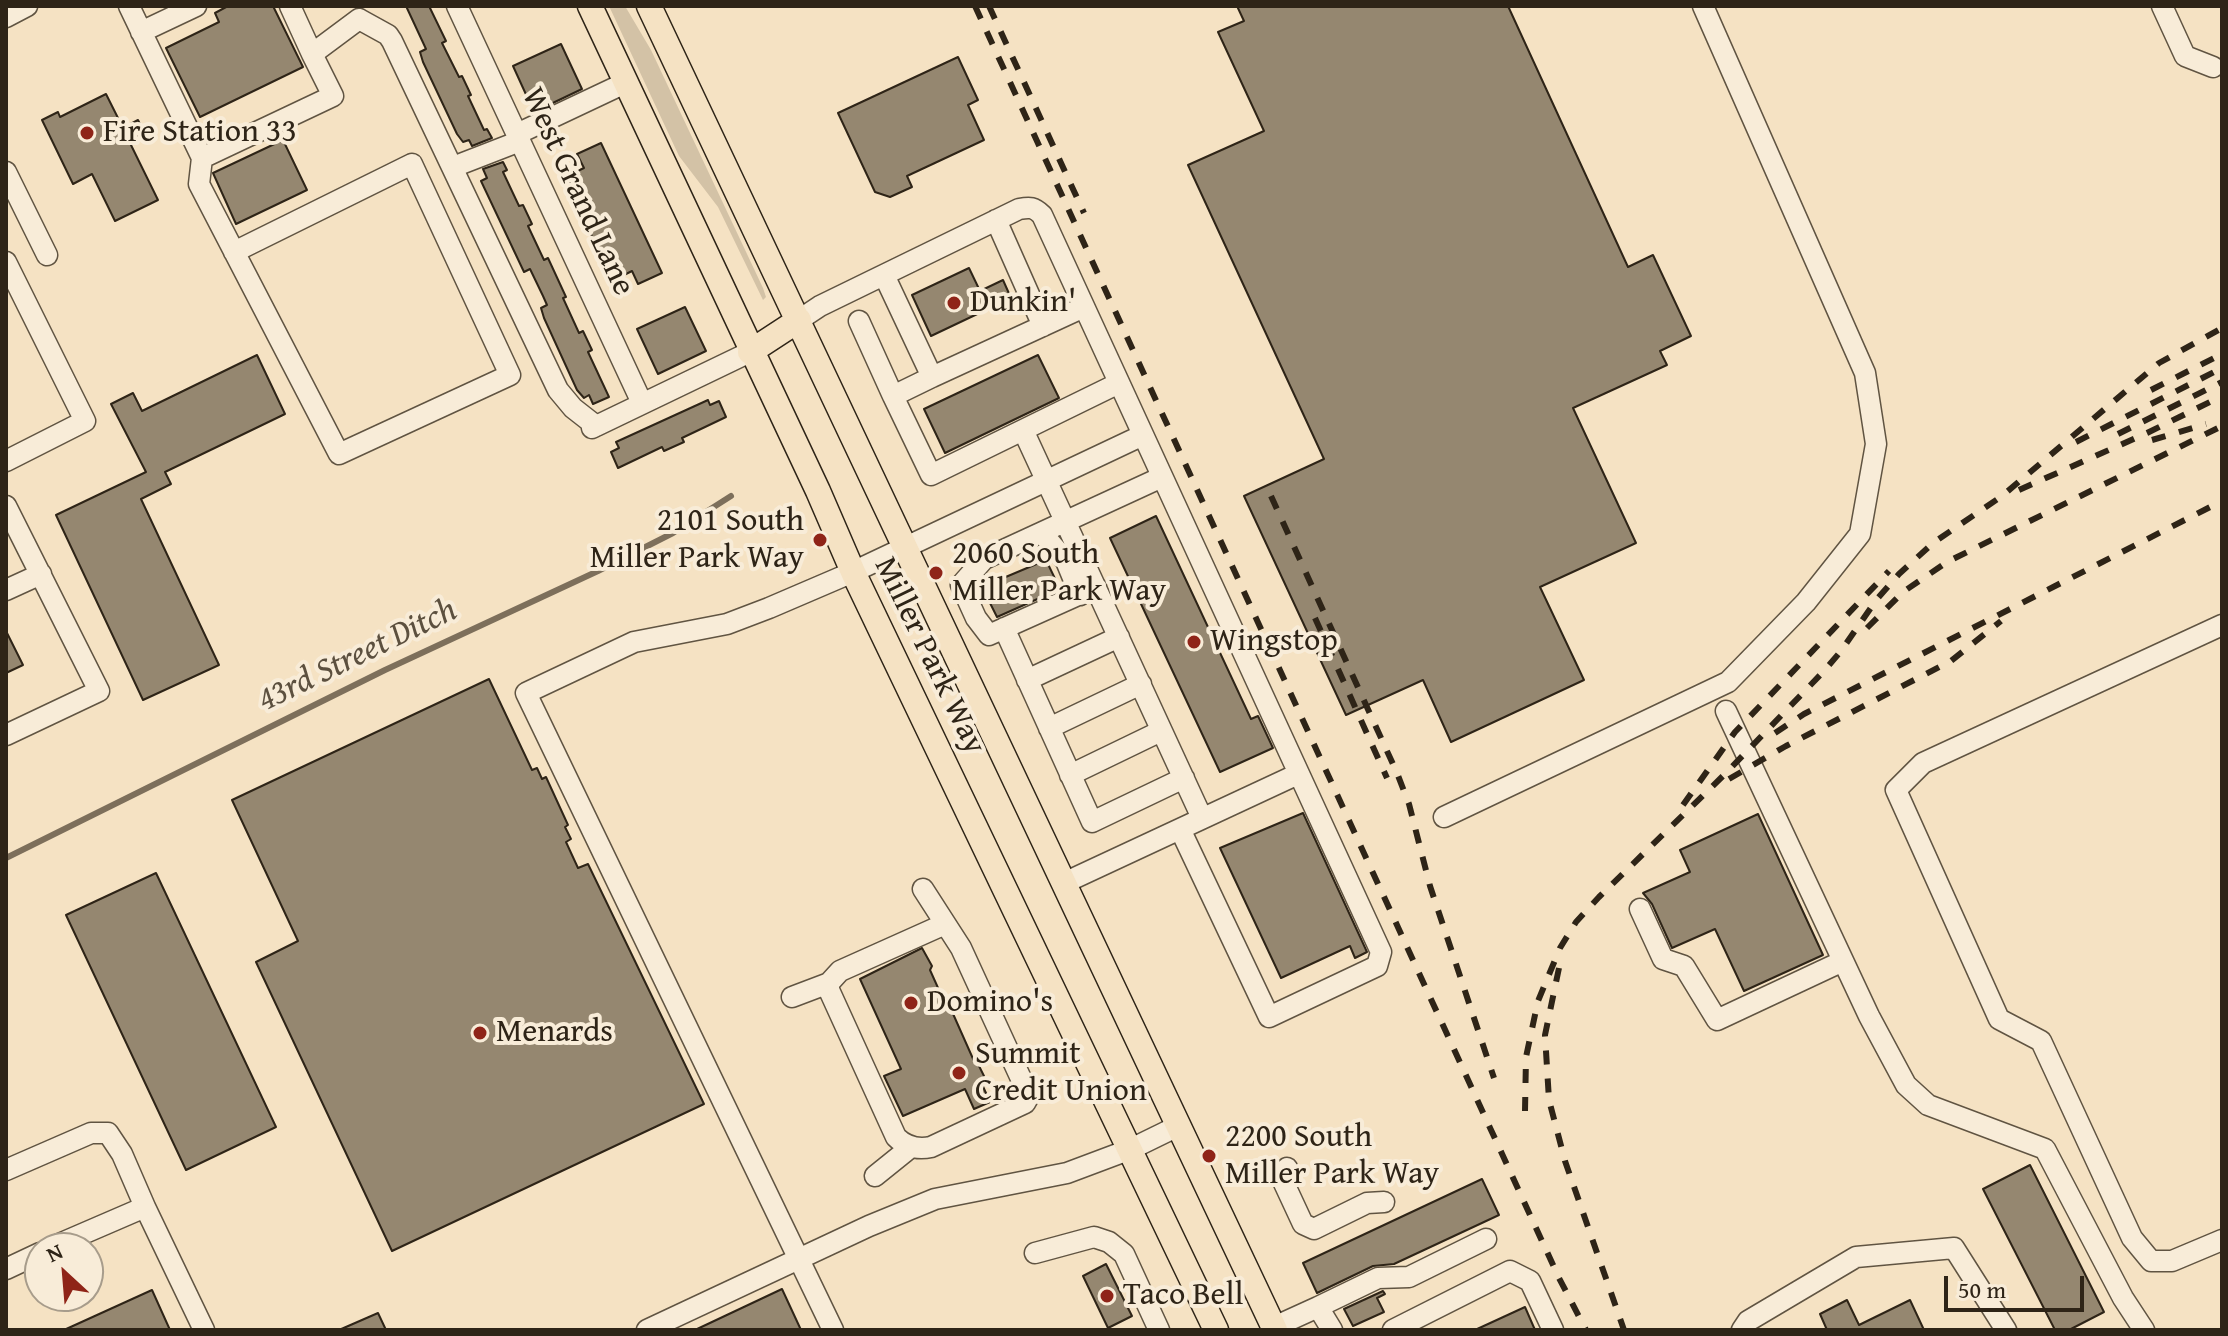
<!DOCTYPE html>
<style>
body{margin:0}
#map{position:relative;width:2228px;height:1336px;overflow:hidden;background:#f5e2c3;font-family:"Gentium Book Plus",serif}
canvas{display:block}
.frame{position:absolute;inset:0;border:8px solid #2e2417;pointer-events:none}
.north{position:absolute;left:24px;top:1232px;width:80px;height:80px;box-sizing:border-box;background:#f8ecd8;border:2px solid #a79c8b;border-radius:50%;rotate:334deg;font-size:22px;font-weight:700;line-height:32px;text-align:center;color:#2e2417}
.north::after{content:'';display:block;margin:auto;width:28px;height:36px;background:#8f2418;clip-path:polygon(50% 0,100% 100%,50% 72%,0 100%)}
.scale{position:absolute;left:1944px;top:1276px;width:140px;height:36px;box-sizing:border-box;border:4px solid #2e2417;border-top:0;padding-left:10px;font-size:24px;line-height:28px;white-space:nowrap;color:#2e2417;-webkit-text-stroke:6px #f8ecd8;paint-order:stroke}
</style>
<div id="map">
<canvas width="2228" height="1336"></canvas>
<div class="frame"></div>
<div class="north">N</div>
<div class="scale">50 m</div>
</div>
<script>
const ctx = document.querySelector('canvas').getContext('2d');
ctx.lineJoin = 'round';
function fillPath(path, color) {
  ctx.fillStyle = color;
  ctx.fill(path, 'evenodd');
}
function stroke(path, color, width, dash) {
  ctx.strokeStyle = color;
  ctx.lineWidth = width;
  ctx.lineCap = dash ? 'butt' : 'round';
  ctx.setLineDash(dash || []);
  ctx.stroke(path);
}
function write(font, color, halo, rows, align = 'center') {
  ctx.font = font + ' "Gentium Book Plus",serif';
  ctx.lineWidth = 8;
  ctx.setLineDash([]);
  ctx.textBaseline = 'middle';
  ctx.strokeStyle = halo;
  ctx.fillStyle = color;
  for (const [text, x, y, turn = 0] of rows) {
    ctx.save();
    ctx.translate(x, y);
    ctx.rotate((+turn || 0) * Math.PI / 180);
    ctx.textAlign = isNaN(turn) ? turn : align;
    if (halo) ctx.strokeText(text, 0, 0);
    ctx.fillText(text, 0, 0);
    ctx.restore();
  }
}
fillPath(new Path2D(`
 M609,6H625L651,50L763,288L766,297L763,300L718,207L679,156Z`), '#d3c2a6');
stroke(new Path2D(`
 M6,858L385,670L598,571L673,533L731,496`), '#7d6f5b', 6);
const building = new Path2D(`
 M228,6H273L303,67L200,117L166,48L219,22L215,13Z
 M406,6H429L446,41L442,43L459,77L462,76L471,95L468,96L484,130L487,129L492,138L472,146L469,140L463,142L457,134L423,62L420,52L426,49Z
 M1237,6H1508L1628,267L1653,255L1691,336L1660,351L1667,365L1573,408L1636,543L1540,587L1584,680L1451,742L1423,680L1346,715L1244,496L1324,459L1188,165L1264,131L1218,32L1244,21Z
 M561,44L582,89L534,112L513,66Z
 M958,57L978,100L968,105L984,140L907,176L912,187L890,197L875,192L838,113Z
 M106,94L123,128L138,120L146,136L130,143L158,200L115,221L92,174L73,184L42,120L58,112L60,117Z
 M283,140L307,190L236,224L213,173Z
 M601,143L662,273L638,284L632,271L616,279L608,261L604,263L572,193L575,192L567,176L584,168L577,154Z
 M503,162L507,170L503,172L519,206L523,205L532,224L528,226L544,260L548,258L566,297L563,298L579,333L583,331L592,350L588,352L609,397L593,404L589,395L584,398L577,390L544,318L541,308L547,305L543,296L530,269L524,272L481,181L487,178L483,169Z
 M969,268L980,291L1003,280L1011,298L931,336L912,295Z
 M685,307L706,351L658,374L637,329Z
 M257,355L285,414L165,472L171,484L141,499L219,665L143,700L56,515L146,472L111,404L133,393L142,411Z
 M1038,355L1059,398L945,453L924,409Z
 M708,400L710,405L719,401L726,417L682,438L684,442L664,451L662,447L618,468L611,452L619,448L616,442Z
 M1156,516L1251,719L1258,716L1273,748L1220,772L1110,538Z
 M1046,560L1060,589L997,617L982,587Z
 M6,631L23,665L6,673Z
 M489,679L532,770L537,768L542,779L546,777L568,825L565,827L571,839L566,842L578,868L588,864L704,1104L392,1251L256,962L298,941L232,800Z
 M1303,813L1367,952L1355,958L1350,946L1281,978L1220,848Z
 M1758,814L1823,955L1744,991L1715,929L1672,948L1652,904L1643,893L1690,872L1680,850Z
 M156,873L276,1127L186,1170L66,915Z
 M922,948L932,966L930,970L943,999L946,998L974,1061L976,1060L984,1076L981,1082L990,1102L974,1109L965,1089L903,1116L884,1076L901,1069L860,979Z
 M2030,1165L2104,1312L2069,1330H2055L1983,1189Z
 M1482,1179L1499,1215L1394,1264L1373,1266L1317,1293L1303,1263Z
 M1106,1264L1132,1316L1108,1328L1083,1276Z
 M782,1289L801,1330H695Z
 M152,1290L170,1330H64Z
 M1383,1291L1385,1294L1377,1298L1384,1312L1353,1326L1344,1309Z
 M1847,1300L1859,1325L1910,1300L1924,1330H1827L1820,1314Z
 M1525,1307L1535,1330H1475Z
 M378,1313L386,1330H339Z`);
fillPath(building, '#958770');
stroke(building, '#2e2417', 2);
const minor = new Path2D(`
 M129,6L202,158L333,96L312,54L359,19
 M290,6L312,54
 M457,6L642,403
 M2162,6L2185,56L2213,67
 M6,17L27,6
 M359,19L388,35L392,41L558,390L573,408L596,426
 M141,32L196,6
 M517,134L625,83
 M202,158L199,184L339,454L510,375L412,164L234,252
 M453,167L520,141
 M6,172L47,255
 M996,220L1043,326
 M6,262L85,421L6,461
 M884,275L932,377L1084,307
 M799,320L820,306L1019,209C1030,207 1034,207 1042,215L1381,952L1377,966L1269,1017L1180,829
 M859,321L893,396L932,377
 M893,396L931,475L1119,383
 M592,428L750,352
 M1023,430L1202,818
 M6,506L99,691L6,735
 M1042,533L1066,561L1080,595
 M1096,587L989,635L976,618L961,585L984,559L1162,477
 M6,590L41,574
 M2222,625L1923,763L1896,790L1999,1019L2041,1041L2132,1238L2151,1261H2172L2222,1240
 M1004,628L1092,822L1184,778
 M1027,680L1119,637
 M1726,711L1869,1016L1906,1085L1928,1105L2045,1149L2123,1298L2144,1330
 M1049,728L1141,684
 M1070,775L1161,731
 M1444,817L1728,682L1806,602L1860,534L1876,444L1865,373L1703,6
 M1064,883L1298,774
 M923,889L961,948L1029,1096L1025,1103L931,1147C917,1150 906,1147 896,1137L829,990V983L840,971L945,924
 M1640,909L1663,959L1684,966L1717,1020L1843,961
 M792,997L829,983
 M1287,1168L1283,1181L1303,1224L1314,1229L1367,1203L1384,1202
 M6,1170L91,1133H108L122,1154L145,1207
 M875,1176L911,1147
 M50,1248L145,1207L204,1330
 M1035,1253L1094,1237L1109,1242L1124,1254L1159,1330
 M6,1269L40,1253
 M1318,1307L1378,1278L1409,1277L1486,1239
 M1274,1327L1318,1307L1332,1330
 M647,1330L869,1226L935,1199L1067,1173L1131,1149L1178,1126
 M833,1330L526,693L634,642L727,624L769,608L853,572L1143,435
 M1393,1330L1510,1271L1530,1281L1553,1330
 M1742,1330L1748,1321L1856,1257L1954,1248L2006,1330`);
const major = new Path2D(`
 M590,6L818,491L853,572L1216,1330
 M649,6L1275,1330
 M750,352L799,320`);
stroke(minor, '#605442', 23);
stroke(major, '#2e2417', 27);
stroke(minor, '#f8ecd8', 20);
stroke(major, '#f5e2c3', 24);
stroke(new Path2D(`
 M975,6L1559,1278L1586,1330
 M989,6L1084,213
 M2151,390L2222,354
 M2118,434L2222,382
 M2152,440L2206,424
 M2076,442L2222,368
 M2019,490L2147,433L2222,396
 M1271,496L1397,773L1409,804L1430,886L1494,1078
 M1315,618L1387,778
 M1867,628L1903,592L1947,562L2222,426
 M1775,733L1804,714L2222,501
 M1729,779L1786,746L1951,661L2001,621
 M1683,805L1735,732L1889,571
 M1559,968L1545,1035L1549,1100L1565,1161L1624,1330
 M1525,1111L1526,1057L1538,1001L1560,948L1576,922L1599,897L1726,773L1824,671L1841,651L1877,599L1899,574L1933,543L2002,496L2159,363L2222,328`), '#2e2417', 6, [14, 14]);
for (const [x, y, r, color] of [
 [87,133,8,"#8f2418"],
 [954,303,8,"#8f2418"],
 [820,540,8,"#8f2418"],
 [936,573,8,"#8f2418"],
 [1194,642,8,"#8f2418"],
 [911,1003,8,"#8f2418"],
 [480,1033,8,"#8f2418"],
 [959,1073,8,"#8f2418"],
 [1209,1156,8,"#8f2418"],
 [1107,1296,8,"#8f2418"]
]) {
  const dot = new Path2D();
  dot.arc(x, y, r, 0, 2 * Math.PI);
  ctx.fillStyle = color;
  ctx.fill(dot);
  stroke(dot, '#f8ecd8', 3);
}
write('32px', '#2e2417', '#f8ecd8', [
 ["Fire Station 33",103,133],
 ["Dunkin'",970,303],
 ["2101 South",804,522,"right"],
 ["Miller Park Way",804,559,"right"],
 ["2060 South",952,555],
 ["Miller Park Way",952,592],
 ["Wingstop",1210,642],
 ["Domino's",927,1003],
 ["Menards",496,1033],
 ["Summit",975,1055],
 ["Credit Union",975,1092],
 ["2200 South",1225,1138],
 ["Miller Park Way",1225,1175],
 ["Taco Bell",1123,1296]
], 'left');
write('32px', '#2e2417', '#f8ecd8', [
 ["West Grand Lane",577,192,65],
 ["Miller Park Way",929,656,64]
]);
write('italic 34px', '#5c503f', '#f8ecd8', [
 ["43rd Street Ditch",358,656,-26]
]);
</script>
